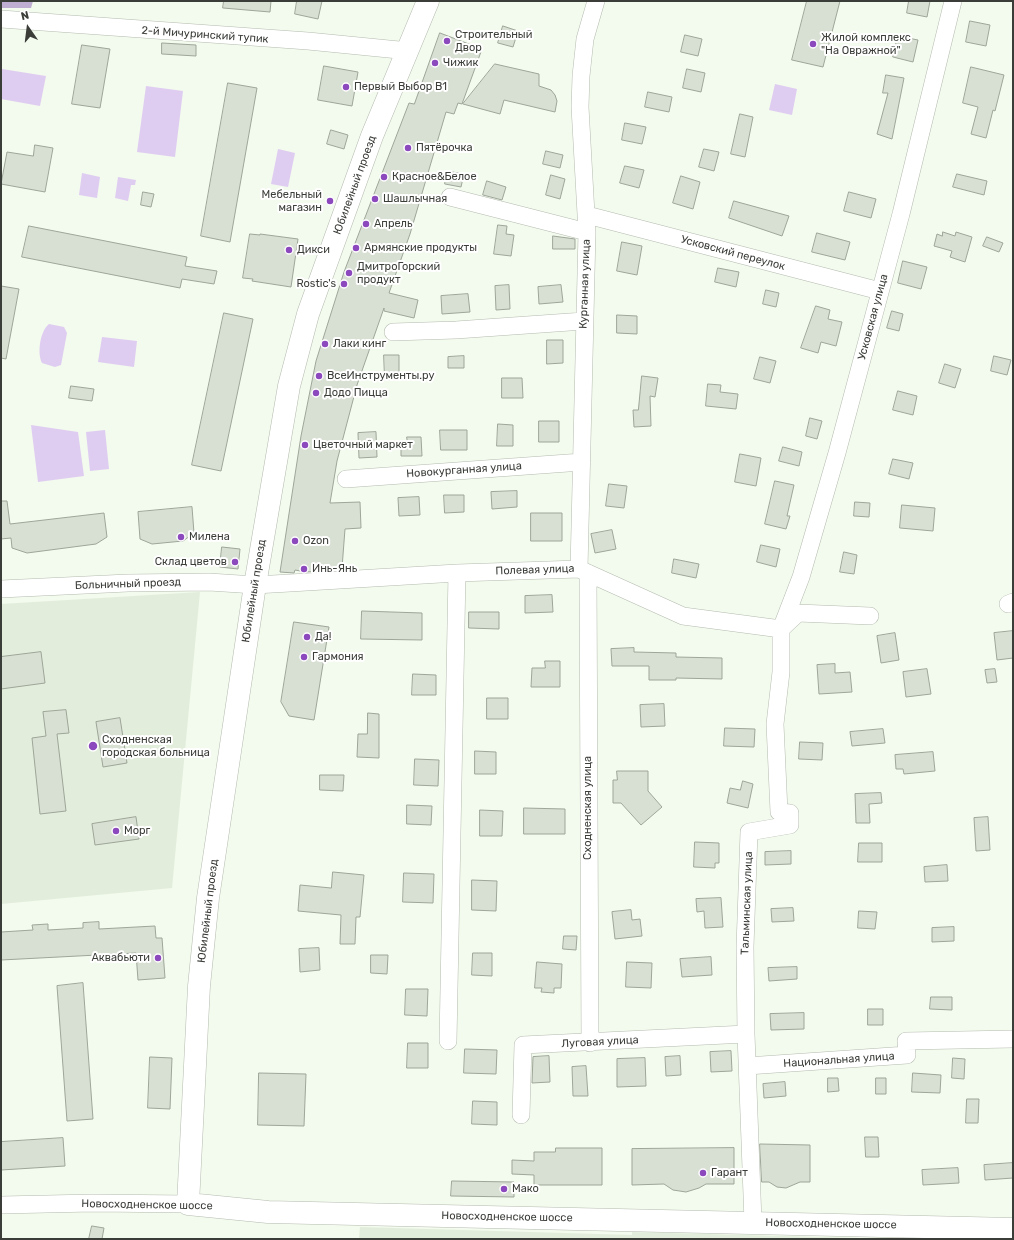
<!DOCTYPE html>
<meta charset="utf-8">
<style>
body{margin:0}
#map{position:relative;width:1014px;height:1240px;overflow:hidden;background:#f3faee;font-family:Rubik,sans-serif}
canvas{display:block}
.frame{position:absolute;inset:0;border:2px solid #3a3d38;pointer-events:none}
.north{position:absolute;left:8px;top:8px;width:40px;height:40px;-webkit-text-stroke:3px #fff;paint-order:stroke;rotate:346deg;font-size:11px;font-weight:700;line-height:16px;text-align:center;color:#3a3d38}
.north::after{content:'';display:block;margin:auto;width:14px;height:18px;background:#3a3d38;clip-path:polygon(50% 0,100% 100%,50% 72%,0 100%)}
</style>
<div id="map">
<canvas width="1014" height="1240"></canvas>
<div class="frame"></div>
<div class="north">N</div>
</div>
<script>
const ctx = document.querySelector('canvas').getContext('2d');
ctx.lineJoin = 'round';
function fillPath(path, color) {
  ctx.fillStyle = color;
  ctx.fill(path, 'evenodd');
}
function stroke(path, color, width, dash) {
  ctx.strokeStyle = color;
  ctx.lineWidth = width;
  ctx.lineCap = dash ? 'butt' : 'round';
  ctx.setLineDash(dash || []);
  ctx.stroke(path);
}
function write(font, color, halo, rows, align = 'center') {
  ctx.font = font + ' Rubik,sans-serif';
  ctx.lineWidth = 4;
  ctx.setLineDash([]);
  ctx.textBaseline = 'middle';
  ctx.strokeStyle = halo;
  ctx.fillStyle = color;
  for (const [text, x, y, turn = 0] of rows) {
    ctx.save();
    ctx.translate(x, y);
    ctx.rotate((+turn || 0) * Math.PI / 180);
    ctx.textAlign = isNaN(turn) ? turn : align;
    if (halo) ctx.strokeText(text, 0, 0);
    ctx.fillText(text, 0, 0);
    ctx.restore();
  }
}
fillPath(new Path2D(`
 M200,592L172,888L1,904V604Z
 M360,1227L632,1235V1232L899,1239H359Z`), '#e2eedb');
fillPath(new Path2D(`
 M2,69L46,76L40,106L1,99Z
 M775,84L797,89L792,115L769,110Z
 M146,86L183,91L175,157L137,152Z
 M278,149L295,153L288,187L271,184Z
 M82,173L100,177L97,198L79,195Z
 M118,177L136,180L135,185H131L128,201L115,198Z
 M49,324L64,327L67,333L61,365L55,367L42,363C37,353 40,331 49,324Z
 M102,337L137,341L134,367L98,362Z
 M31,425L78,432L84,476L38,482Z
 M105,430L109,469L90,471L86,432Z`), '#dfcdf1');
fillPath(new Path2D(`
 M1,1H33L31,8H1Z`), '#c0aed2');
const building = new Path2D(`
 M224,1H271L270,12L223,8Z
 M297,1H322L318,19L295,14Z
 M807,1H840L823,67L792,60Z
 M909,1H930L927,17L907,13Z
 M970,21L990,25L986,46L966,42Z
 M503,26L518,31L513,47L498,43Z
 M440,33L482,49L462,104L458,103L454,114L446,112L410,234L389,293L418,300L414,318L384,311V308L357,385L337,461L330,503L360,502L361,528L345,529L342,568L319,566L318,571L306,572L295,570L294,573L280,572L301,436L316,361L344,272L409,103L414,104Z
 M685,35L702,39L698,56L681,52Z
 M898,36L918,40L913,62L893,57Z
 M162,43L196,45V56L162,54Z
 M82,45L110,49L100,108L72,104Z
 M495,64L539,74V86L551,90L555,95L557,101L555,112L504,100L500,114L463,104Z
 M324,66L358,72L352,106L318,100Z
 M971,67L1004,75L995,111L993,110L986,138L971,134L978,107L963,103Z
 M687,69L705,73L701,92L683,88Z
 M886,75L904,78L892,139L877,134L888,93H883Z
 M228,83L257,88L230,242L201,236Z
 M648,92L672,97L669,112L645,107Z
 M740,114L753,117L745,157L731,154Z
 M625,123L646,127L642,144L622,140Z
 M331,130L348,135L344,149L327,144Z
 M35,145L53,148L45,192L1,184L7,152L33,156Z
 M704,149L719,152L714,171L699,167Z
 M546,151L563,155L560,168L543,164Z
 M625,166L644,170L639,188L620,183Z
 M447,171L464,174L461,187L445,184Z
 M957,174L987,181L984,195L953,187Z
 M551,175L565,179L560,199L546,195Z
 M681,176L700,182L693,209L673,203Z
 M487,181L506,187L502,200L483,195Z
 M143,192L154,194L151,207L141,205Z
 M849,192L876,199L871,218L844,211Z
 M734,201L789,216L782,236L729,218Z
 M498,225L507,226L506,234L514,235L511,256L494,254Z
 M29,226L187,257L185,266L217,271L214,284L182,279L180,288L22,257Z
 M943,232L955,236L956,232L972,237L965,262L950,257L952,251L934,246L937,234L942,236Z
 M817,233L850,242L845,260L812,252Z
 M250,234L260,235V234L298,239L291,287L252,281L253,279L243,278Z
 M553,236L575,239V249H553Z
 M987,237L1003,243L999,252L983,246Z
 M622,242L642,246L637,275L617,271Z
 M903,261L927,267L921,289L898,283Z
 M718,268L739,272L736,287L715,282Z
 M509,285L510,309L496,310L495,286Z
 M561,285L563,302L539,304L538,287Z
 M1,286L19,289L6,359L1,358Z
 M766,290L779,293L776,307L763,304Z
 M468,294L470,312L442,314L441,296Z
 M816,306L830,310L828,319L842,322L836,346L821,342L818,353L801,348Z
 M892,311L903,314L899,331L887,328Z
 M224,313L253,319L221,471L192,465Z
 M617,315L637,316V334L617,333Z
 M547,340H563V363L547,364Z
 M384,355H399V379H385Z
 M464,356V368H448V357Z
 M994,356L1011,360L1007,375L991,371Z
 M760,357L776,361L770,383L754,379Z
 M945,364L961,369L955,388L939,383Z
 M642,376L658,378L655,397L650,396L651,426L634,427L633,410H638Z
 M502,378H522L523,398H502Z
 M708,384L721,385L720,392L738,394L736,409L706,406Z
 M71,386L94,389L92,401L69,398Z
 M898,391L917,396L913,415L893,410Z
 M810,418L822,421L817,439L806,436Z
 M539,421H559V442H539Z
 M498,424L513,425V446H497Z
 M440,430H467V450H441Z
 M376,432L377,457L359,458L358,433Z
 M407,437H421L422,456H401V442H407Z
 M783,447L802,452L799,466L779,461Z
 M740,454L761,458L756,486L735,482Z
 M893,459L913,463L909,479L889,474Z
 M775,481L794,485L787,516H790L786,529L765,524Z
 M609,484L627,486L624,508L606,506Z
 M517,491V507L492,509L491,492Z
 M444,495H464V512L445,513Z
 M419,497L420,515L399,516L398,498Z
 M1,501H7L10,524L104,513L107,537L96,544L27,553L12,548L11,538L1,539Z
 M855,502L870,503L869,517L854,516Z
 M902,505L935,508L933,531L900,528Z
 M192,507L194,533L183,541L152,544L140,539L138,512Z
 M531,513H562V541H531Z
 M612,530L616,549L595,553L591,534Z
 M761,545L780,549L776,567L757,562Z
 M222,547L240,549L238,569L220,567Z
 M844,552L857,555L854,574L840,572Z
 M674,559L699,564L696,578L672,573Z
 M552,595L553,612L525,613V596Z
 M362,611L422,613V640L361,639Z
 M469,612H499V629L469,628Z
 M294,622L329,627L314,720L289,716L281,702Z
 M1013,631V658L997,660L994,633Z
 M895,633L899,660L881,663L877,636Z
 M634,648V652L676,653V657L722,658V679L676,678V680H649V666H612L611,649Z
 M41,652L45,683L1,689V657Z
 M545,661H560V687H531L532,668H545Z
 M835,664V673L850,672L852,692L819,694L817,665Z
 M927,669L931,694L906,697L903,672Z
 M995,669L997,682L987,683L985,670Z
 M413,674L436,675V695H412Z
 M487,698H508V719H487Z
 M664,704L665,726L641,727L640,705Z
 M66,710L69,733L57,734L66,811L40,814L32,738L46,736L43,712Z
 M368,713L379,714V758L357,757L358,734H367Z
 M120,718L127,763L103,767L96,722Z
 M725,728L755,729L754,747L724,746Z
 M883,729L885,743L852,746L850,732Z
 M800,742L823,743L822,760L799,759Z
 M475,751L496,752V774H475Z
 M933,752L935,771L904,774L903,769H896L895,755Z
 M415,759L439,760L438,786L414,785Z
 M617,771H648V791L662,807L641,825L621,803H613V780H617Z
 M320,775H344L343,791L320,790Z
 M743,781L753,784L748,808L727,803L730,788L740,790Z
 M881,793L882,803L869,804L870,823H856L855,794Z
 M407,805L432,806L431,825L407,824Z
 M524,808L565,809V834H524Z
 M480,810L503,811L502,836H480Z
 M136,817L139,839L95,845L92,824Z
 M988,817L990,850L976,851L974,818Z
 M695,842L719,843V863H715V868L694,867Z
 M859,843H882V862H858Z
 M791,851V864L765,865V852Z
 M947,865L948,881L925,882L924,867Z
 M333,872L364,875L360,917H356L355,944H340L341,915L298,911L300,885L331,888Z
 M404,873L434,874L433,903L403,902Z
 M472,880L497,881L496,911L472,910Z
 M721,898L723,927L705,928L704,911L697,912L696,899Z
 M793,908L794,921L772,922L771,909Z
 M631,910L632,920L640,919L642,936L615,939L612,912Z
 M859,911L877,912L875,929L858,928Z
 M99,922V929L155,926L156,938H162L165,978L138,980L136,953L1,960V932L33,930L32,925L48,924V930L83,928V923Z
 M954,927V941L932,942V928Z
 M564,936H577L576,950L563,949Z
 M319,948L320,970L300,972L299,949Z
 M473,953H492V976L472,975Z
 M371,955H388L387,974L371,973Z
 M711,957L712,975L682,977L680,959Z
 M537,962L562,964L561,988H554V993L541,992L542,988H535Z
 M627,962L652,963L651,988L626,987Z
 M797,967V979L769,981L768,968Z
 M83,983L93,1119L67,1121L57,986Z
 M406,989H428L427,1016L405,1015Z
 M931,997H952V1010L930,1009Z
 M868,1009H883V1025H868Z
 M804,1013V1029L771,1030L770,1014Z
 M408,1043H428V1068H407Z
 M465,1049L497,1050L496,1074L464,1073Z
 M731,1051L732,1071L711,1072L710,1052Z
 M549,1056L550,1082L532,1083L533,1057Z
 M680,1056L681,1075L666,1076L665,1057Z
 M150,1057L172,1058L170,1109L148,1108Z
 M645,1058L646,1086L617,1087V1059Z
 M953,1058L965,1059L964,1079L952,1078Z
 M586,1066L588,1096H573L572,1067Z
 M259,1073L306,1074L304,1126L258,1125Z
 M913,1073L941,1075L940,1093L912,1092Z
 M828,1078H838L839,1091L828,1092Z
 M876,1078H886V1094H876Z
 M785,1082L786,1096L764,1098L763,1084Z
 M967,1099H979L978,1123H966Z
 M473,1101L497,1102V1125L472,1124Z
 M865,1137H878L879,1157H866Z
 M63,1138L65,1166L1,1170V1142Z
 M760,1144L810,1145V1182H800L786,1188L777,1187L769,1182H762Z
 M556,1148H602V1185H534V1175L512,1174V1160L534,1161V1152H555Z
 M734,1148V1184H706L699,1188L686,1192L673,1190L664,1184L632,1185V1149Z
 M1013,1163V1178L985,1180L984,1165Z
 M958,1168L959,1183L923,1185L922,1170Z
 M452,1181L514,1182V1197L451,1196Z
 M92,1226L104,1228L102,1239H89Z`);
fillPath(building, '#d8dfd3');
stroke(building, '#9ea599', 1);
const minor = new Path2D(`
 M1,19L308,41L409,51
 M450,197L587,232
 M587,215L880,291
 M393,332L456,330L584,321
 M346,479L582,462
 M579,569L587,232L580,107L581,76L585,39L596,1
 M588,573L590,1043
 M1,589L128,583L209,582L255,585L290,583L457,573L579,569L683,616L781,629L798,613L870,616
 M1008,604L1013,602
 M448,1041L457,573
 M747,1066L907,1055L906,1041L1013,1039
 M521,1115L523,1045L746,1034
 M1,1205L93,1203L188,1204
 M753,1222L746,1034L745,947L749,832L790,825V813L779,812L775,724L781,672V629L801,577L837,453L901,214L953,1`);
const major = new Path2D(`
 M428,1L372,136L308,314L289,386L255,585L208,898L199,986L188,1204L268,1212L1013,1229`);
stroke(minor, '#b4bbaf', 18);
stroke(major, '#b4bbaf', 23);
stroke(minor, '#fff', 17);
stroke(major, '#fff', 22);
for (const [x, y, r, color] of [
 [447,41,4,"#8c49bd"],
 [813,44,4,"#8c49bd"],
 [435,63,4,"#8c49bd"],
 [346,87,4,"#8c49bd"],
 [408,148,4,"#8c49bd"],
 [384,177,4,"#8c49bd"],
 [375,199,4,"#8c49bd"],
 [330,201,4,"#8c49bd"],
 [366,224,4,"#8c49bd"],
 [356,248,4,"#8c49bd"],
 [289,250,4,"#8c49bd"],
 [349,273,4,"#8c49bd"],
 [344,284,4,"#8c49bd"],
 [325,344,4,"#8c49bd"],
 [319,376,4,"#8c49bd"],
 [316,393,4,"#8c49bd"],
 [305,445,4,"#8c49bd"],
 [181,537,4,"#8c49bd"],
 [295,541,4,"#8c49bd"],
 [235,562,4,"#8c49bd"],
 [304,569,4,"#8c49bd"],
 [307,637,4,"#8c49bd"],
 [304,657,4,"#8c49bd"],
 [93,746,5,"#8c49bd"],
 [116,831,4,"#8c49bd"],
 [158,958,4,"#8c49bd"],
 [703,1173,4,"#8c49bd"],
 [504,1189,4,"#8c49bd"]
]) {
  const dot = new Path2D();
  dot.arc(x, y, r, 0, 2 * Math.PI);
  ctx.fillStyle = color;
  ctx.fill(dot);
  stroke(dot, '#fff', 1.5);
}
write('11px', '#3a3d38', '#fff', [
 ["2-й Мичуринский тупик",205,35,4],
 ["Юбилейный проезд",355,185,-70],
 ["Усковский переулок",733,253,15],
 ["Курганная улица",585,284,-88],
 ["Усковская улица",873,317,-75],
 ["Новокурганная улица",464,470,-4],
 ["Полевая улица",535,570,-2],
 ["Больничный проезд",128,584,-2],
 ["Юбилейный проезд",254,591,-81],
 ["Сходненская улица",588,808,-90],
 ["Тальминская улица",747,903,-88],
 ["Юбилейный проезд",208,911,-83],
 ["Луговая улица",600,1042,-3],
 ["Национальная улица",839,1060,-4],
 ["Новосходненское шоссе",147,1205,1],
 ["Новосходненское шоссе",507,1217,1],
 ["Новосходненское шоссе",831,1224,1]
]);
write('11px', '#3a3d38', '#fff', [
 ["Строительный",455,35],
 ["Двор",455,48],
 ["Жилой комплекс",821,38],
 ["\"На Овражной\"",821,51],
 ["Чижик",443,63],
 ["Первый Выбор В1",354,87],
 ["Пятёрочка",416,148],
 ["Красное&Белое",392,177],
 ["Мебельный",322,195,"right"],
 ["магазин",322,208,"right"],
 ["Шашлычная",383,199],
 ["Апрель",374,224],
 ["Армянские продукты",364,248],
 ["Дикси",297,250],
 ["ДмитроГорский",357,267],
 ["продукт",357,280],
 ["Rostic's",336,284,"right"],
 ["Лаки кинг",333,344],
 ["ВсеИнструменты.ру",327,376],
 ["Додо Пицца",324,393],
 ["Цветочный маркет",313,445],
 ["Милена",189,537],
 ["Ozon",303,541],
 ["Склад цветов",227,562,"right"],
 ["Инь-Янь",312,569],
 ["Да!",315,637],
 ["Гармония",312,657],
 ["Сходненская",102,740],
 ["городская больница",102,753],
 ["Морг",124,831],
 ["Аквабьюти",150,958,"right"],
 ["Гарант",711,1173],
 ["Мако",512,1189]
], 'left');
</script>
